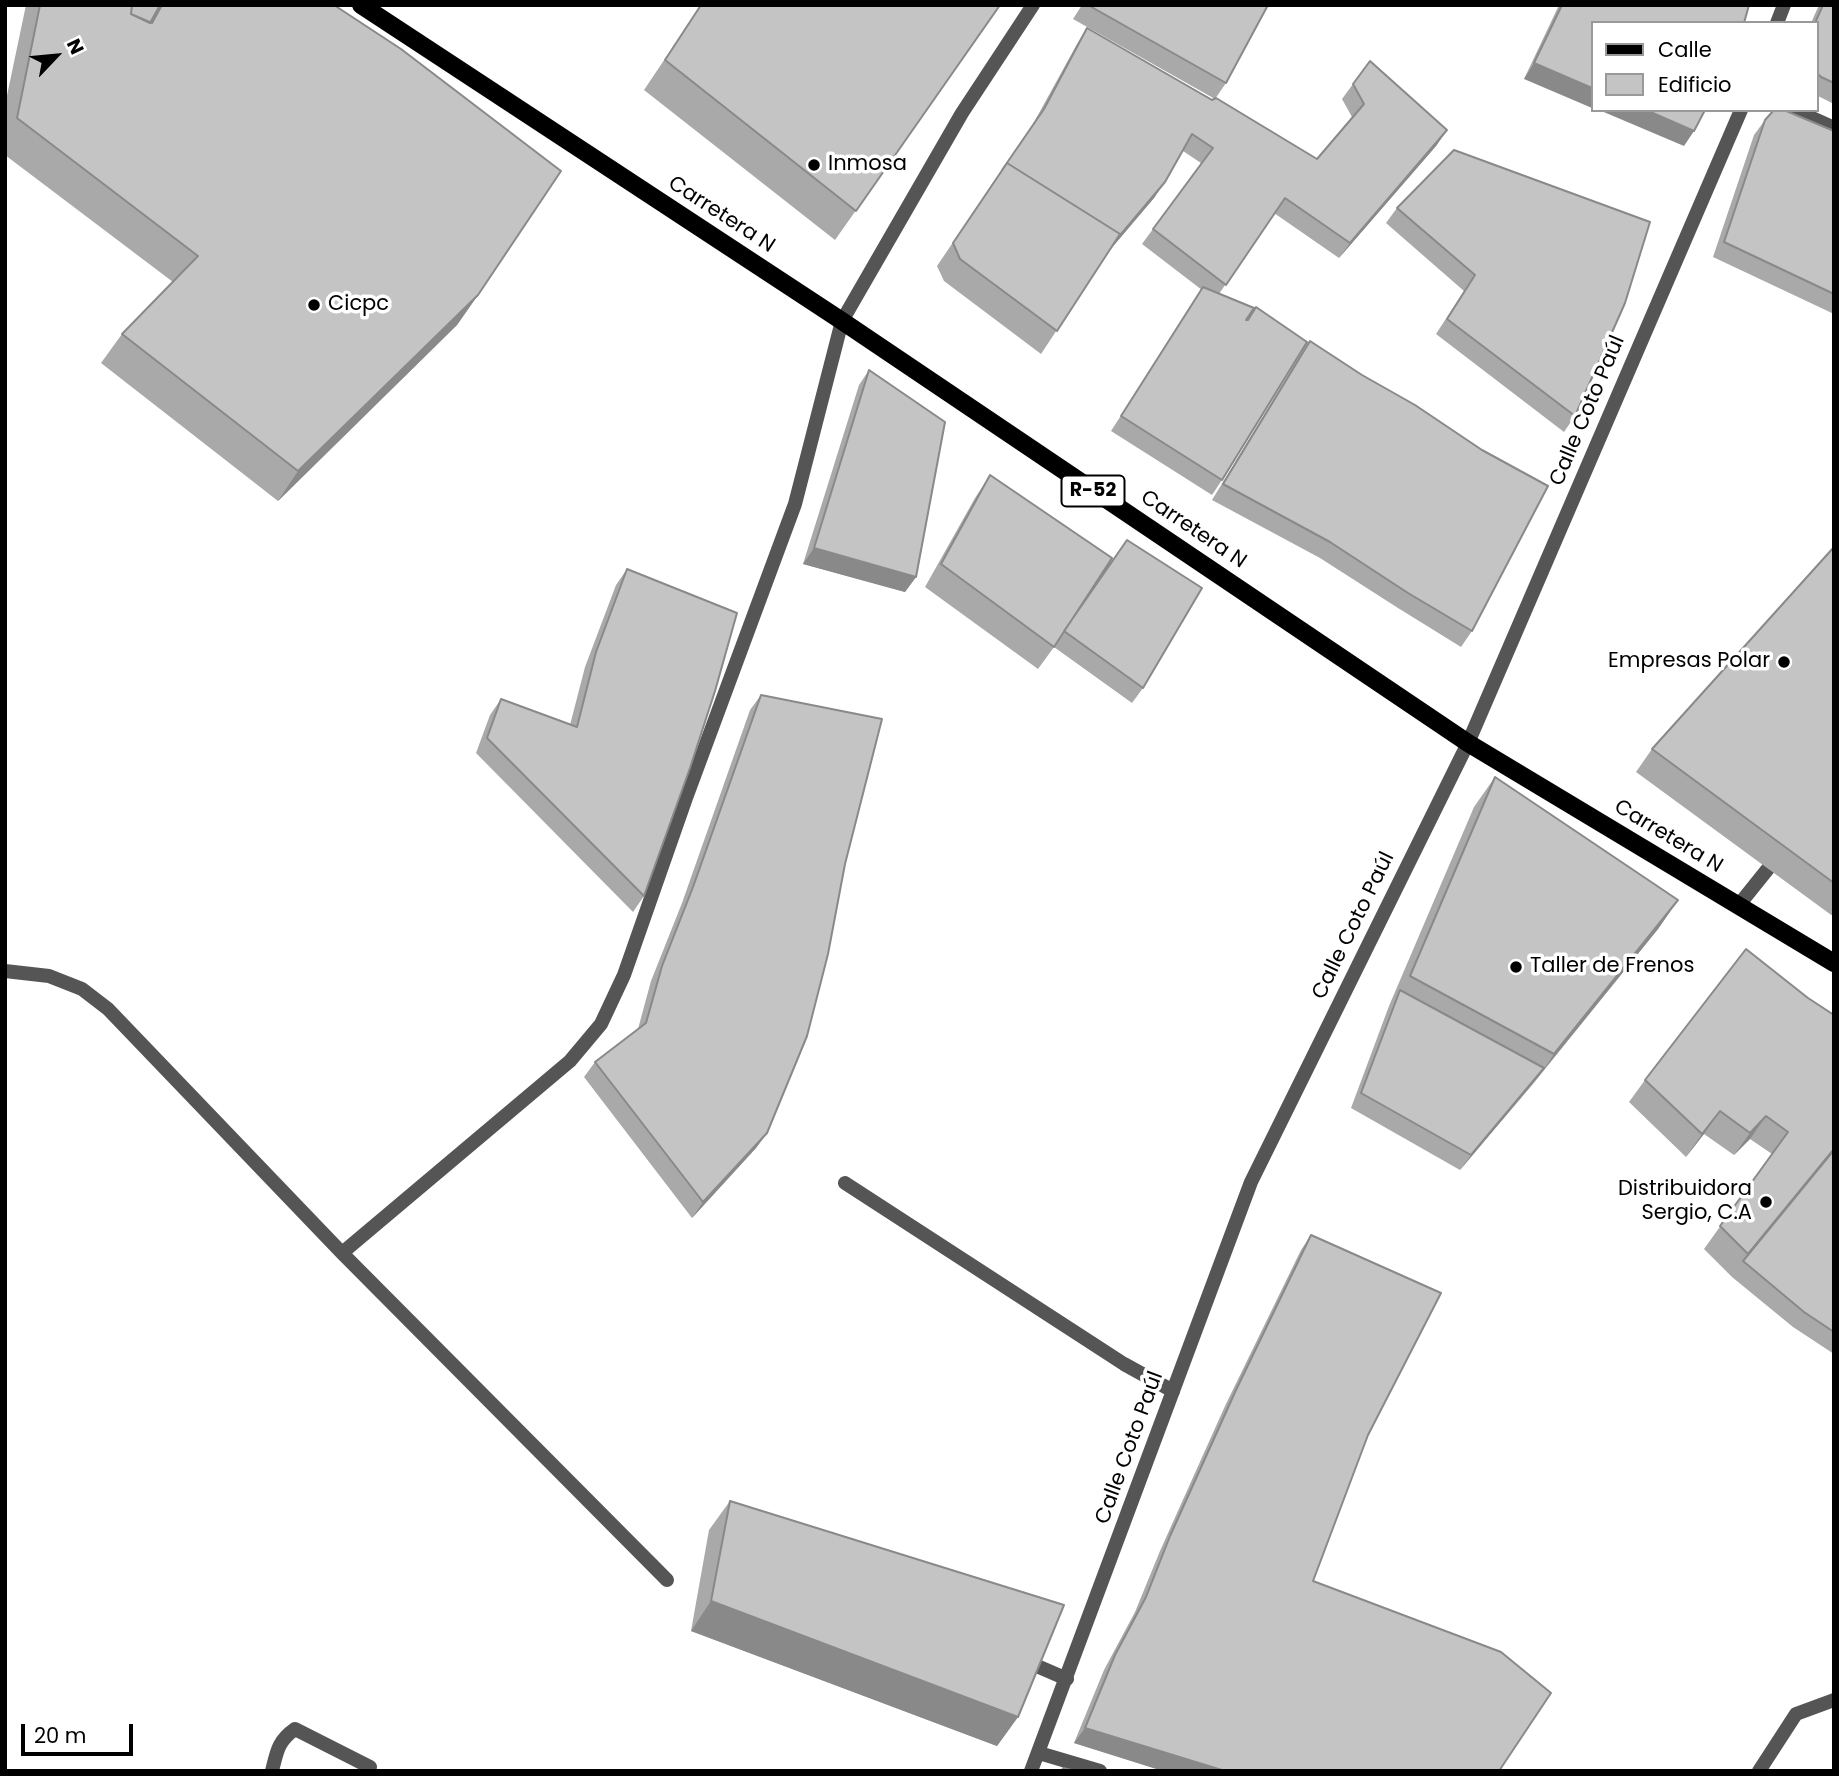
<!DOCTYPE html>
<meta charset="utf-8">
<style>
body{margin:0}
#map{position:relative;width:1839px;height:1776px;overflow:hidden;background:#fff;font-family:Poppins,sans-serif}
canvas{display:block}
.frame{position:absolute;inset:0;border:7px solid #000;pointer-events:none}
.legend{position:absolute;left:1591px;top:21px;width:228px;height:91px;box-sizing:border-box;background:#fff;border:2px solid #999;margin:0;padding:9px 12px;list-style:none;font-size:21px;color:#000}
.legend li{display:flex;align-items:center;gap:14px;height:35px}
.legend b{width:35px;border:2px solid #999}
.north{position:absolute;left:21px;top:21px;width:70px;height:70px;-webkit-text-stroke:5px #fff;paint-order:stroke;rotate:64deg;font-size:19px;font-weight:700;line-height:28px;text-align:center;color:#000}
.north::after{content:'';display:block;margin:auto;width:24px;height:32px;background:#000;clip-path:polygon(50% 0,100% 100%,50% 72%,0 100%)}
.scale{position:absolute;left:21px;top:1724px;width:112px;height:32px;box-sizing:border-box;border:4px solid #000;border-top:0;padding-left:9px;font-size:21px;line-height:24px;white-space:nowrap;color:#000;-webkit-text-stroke:5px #fff;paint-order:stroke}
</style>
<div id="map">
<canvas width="1839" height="1776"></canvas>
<div class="frame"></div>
<ul class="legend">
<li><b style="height:9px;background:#000"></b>Calle</li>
<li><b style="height:19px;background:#c4c4c4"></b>Edificio</li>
</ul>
<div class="north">N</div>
<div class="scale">20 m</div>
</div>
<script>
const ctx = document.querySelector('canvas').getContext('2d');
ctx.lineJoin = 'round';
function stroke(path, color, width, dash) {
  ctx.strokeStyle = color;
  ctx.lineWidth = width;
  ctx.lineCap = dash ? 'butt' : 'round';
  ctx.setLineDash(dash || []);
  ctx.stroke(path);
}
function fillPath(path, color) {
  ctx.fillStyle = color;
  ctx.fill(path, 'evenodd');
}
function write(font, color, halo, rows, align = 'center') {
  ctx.font = font + ' Poppins,sans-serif';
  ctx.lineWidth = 7;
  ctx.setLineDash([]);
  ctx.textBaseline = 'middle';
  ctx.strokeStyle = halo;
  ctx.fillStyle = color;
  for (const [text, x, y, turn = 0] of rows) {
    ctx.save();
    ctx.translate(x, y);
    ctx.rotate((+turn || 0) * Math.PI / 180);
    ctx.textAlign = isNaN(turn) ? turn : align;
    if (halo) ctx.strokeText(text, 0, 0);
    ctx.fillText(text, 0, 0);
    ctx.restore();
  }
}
stroke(new Path2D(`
 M1738,906L1779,855
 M845,1183L1124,1364L1173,1391
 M1023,1660L1067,1679
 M272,1771C277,1751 278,1741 295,1729L370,1767`), '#555', 14);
stroke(new Path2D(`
 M1777,23L1784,5
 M1794,110L1834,128
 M5,971L49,976L82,989L108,1009L342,1253L667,1580
 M342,1253L570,1061L601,1024L624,975L686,798L795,504L842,321L962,113L1033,5
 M1039,1753L1100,1771
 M1031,1771L1251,1182L1468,743L1741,110
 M1759,1771L1796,1714L1834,1700`), '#555', 14);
stroke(new Path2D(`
 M361,5L842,321L1468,743L1834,963`), '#000', 18);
fillPath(new Path2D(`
 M26,5H334L478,295L457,325L278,501L101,363L122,334L173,282L5,155V105Z
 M701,5H1001L835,240L644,90Z
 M1082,5H1268L1226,83L1215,99L1073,19Z
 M1559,5H1749L1524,79Z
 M1819,5H1834V104L1816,95V23H1811Z
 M1087,28L1317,159L1352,117L1342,99L1353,84L1447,130L1436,146L1339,258L1274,213L1219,294L1247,320L1256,307L1222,480L1212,495L1111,431L1202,290L1142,244L1201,163L1183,151L1154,198L1109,251L1041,354L944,281L937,266L1033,124L1077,44Z
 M1765,120L1834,131V314L1713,257L1754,135Z
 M1397,208L1650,222L1575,416L1564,432L1436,334L1464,291L1386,223Z
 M1310,341L1472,631L1461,647L1398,608L1320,558L1212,500L1299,357Z
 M869,370L916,577L905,592L803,564L859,385Z
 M990,475L1068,626L1143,688L1132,703L1054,647L1038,669L925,587L975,498Z
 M1834,547V917L1636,772L1652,749Z
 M627,569L644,896L633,912L476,753L490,715L501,699L570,725L585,667L616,585Z
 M761,695L767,1133L756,1148L692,1218L584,1077L595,1062L638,1029L651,981L682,903L750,710Z
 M1495,777L1678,900L1658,929L1533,1084L1460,1170L1351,1108L1389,1006L1474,807Z
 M1808,998L1834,1015V1354L1793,1327L1732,1277L1704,1249L1772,1154L1750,1139L1734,1155L1704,1134L1686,1157L1629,1102L1645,1080Z
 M1311,1235L1368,1435L1313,1581L1499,1771H1163L1074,1743L1104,1670L1135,1612L1160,1551L1225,1406L1301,1250Z
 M730,1501L1018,1717L997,1746L691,1631L709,1530Z`), '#a9a9a9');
fillPath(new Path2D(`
 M1534,63L1592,88V108L1524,79Z
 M1599,110H1646L1694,131L1684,146Z
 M1447,130L1436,146L1339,258L1350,243Z
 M1165,182L1154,198L1104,257L1115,242Z
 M478,295L457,325L278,501L298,471Z
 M814,548L916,577L905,592L803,564Z
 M1678,900L1658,929L1533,1083L1460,1170L1471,1155L1544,1069L1554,1054Z
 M1720,1111L1704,1134L1686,1157L1702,1134Z
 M1766,1116L1750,1139L1734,1155L1750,1133Z
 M767,1133L756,1148L692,1218L703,1202Z
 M711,1601L1018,1717L997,1746L691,1631Z
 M1085,1728L1225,1771H1163L1074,1743Z`), '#898989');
const building = new Path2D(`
 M40,5H132L131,14L152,23L162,5H334L401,49L561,171L478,295L298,471L122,334L198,256L17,118Z
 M132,5H160L150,23L131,14Z
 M701,5H1000L856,211L665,60Z
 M1088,5H1268L1226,83Z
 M1562,5H1749L1744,23H1592V88L1534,63Z
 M1823,5H1834V83L1821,77L1816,72V23H1815Z
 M1087,28L1212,100L1216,98L1317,159L1364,104L1353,84L1370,61L1447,130L1350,243L1285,198L1226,285L1153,229L1213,148L1192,134L1165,182L1116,240L1120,234L1007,163L1002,170L1044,109Z
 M1646,110H1705L1694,131Z
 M1774,110H1784L1834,131V294L1724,242L1765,120Z
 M1454,150L1650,222L1625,303L1575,416L1447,319L1475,275L1397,208Z
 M1007,163L1120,234L1057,331L960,259L953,243Z
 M1203,287L1254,308L1246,320H1248L1256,307L1307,342L1222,480L1121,416Z
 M1310,341L1362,375L1415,405L1482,450L1548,486L1472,631L1408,593L1330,542L1223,484Z
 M869,370L945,422L916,577L814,548Z
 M990,475L1112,558L1054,647L941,564Z
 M1127,540L1202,588L1143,688L1064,631Z
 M1834,547V883L1652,749Z
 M627,569L737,613L715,691L690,768L644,896L487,738L501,699L577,727L596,652Z
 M761,695L882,719L845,864L828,954L807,1036L767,1133L703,1202L595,1062L646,1023L662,966L693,887Z
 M1495,777L1678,900L1554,1054L1410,976Z
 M1746,949L1808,998L1834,1015V1149L1748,1254L1720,1226L1788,1132L1766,1116L1750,1133L1720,1111L1702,1134L1645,1080Z
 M1400,990L1544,1068L1471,1155L1361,1093Z
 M1834,1150V1332L1804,1312L1743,1261Z
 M1311,1235L1441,1293L1368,1435L1313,1581L1501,1652L1551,1693L1499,1771H1225L1085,1728L1115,1655L1146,1597L1170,1536L1236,1390Z
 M730,1501L1064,1605L1018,1717L711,1601Z
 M1063,1768L1076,1771H1062Z`);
fillPath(building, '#c4c4c4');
stroke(building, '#898989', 2);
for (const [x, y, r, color] of [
 [814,165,7,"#000"],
 [314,305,7,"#000"],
 [1784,662,7,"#000"],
 [1516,967,7,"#000"],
 [1766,1202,7,"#000"]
]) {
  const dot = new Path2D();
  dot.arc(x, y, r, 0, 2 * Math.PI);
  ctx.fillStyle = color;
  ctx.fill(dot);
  stroke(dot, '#fff', 2.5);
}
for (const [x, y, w] of [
 [1093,491,63]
]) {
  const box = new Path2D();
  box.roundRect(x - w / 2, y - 15.5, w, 31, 5);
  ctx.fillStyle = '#fff';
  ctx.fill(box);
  stroke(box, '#000', 2);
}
write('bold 19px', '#000', null, [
 ["R-52",1093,491]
]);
write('21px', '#000', '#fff', [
 ["Inmosa",828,165],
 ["Cicpc",328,305],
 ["Empresas Polar",1770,662,"right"],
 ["Taller de Frenos",1530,967],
 ["Distribuidora",1752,1190,"right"],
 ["Sergio, C.A",1752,1214,"right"]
], 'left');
write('21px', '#000', '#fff', [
 ["Carretera N",721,215,33],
 ["Calle Coto Paúl",1588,411,-67],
 ["Carretera N",1193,530,34],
 ["Carretera N",1668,837,31],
 ["Calle Coto Paúl",1354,926,-64],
 ["Calle Coto Paúl",1130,1448,-70]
]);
</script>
